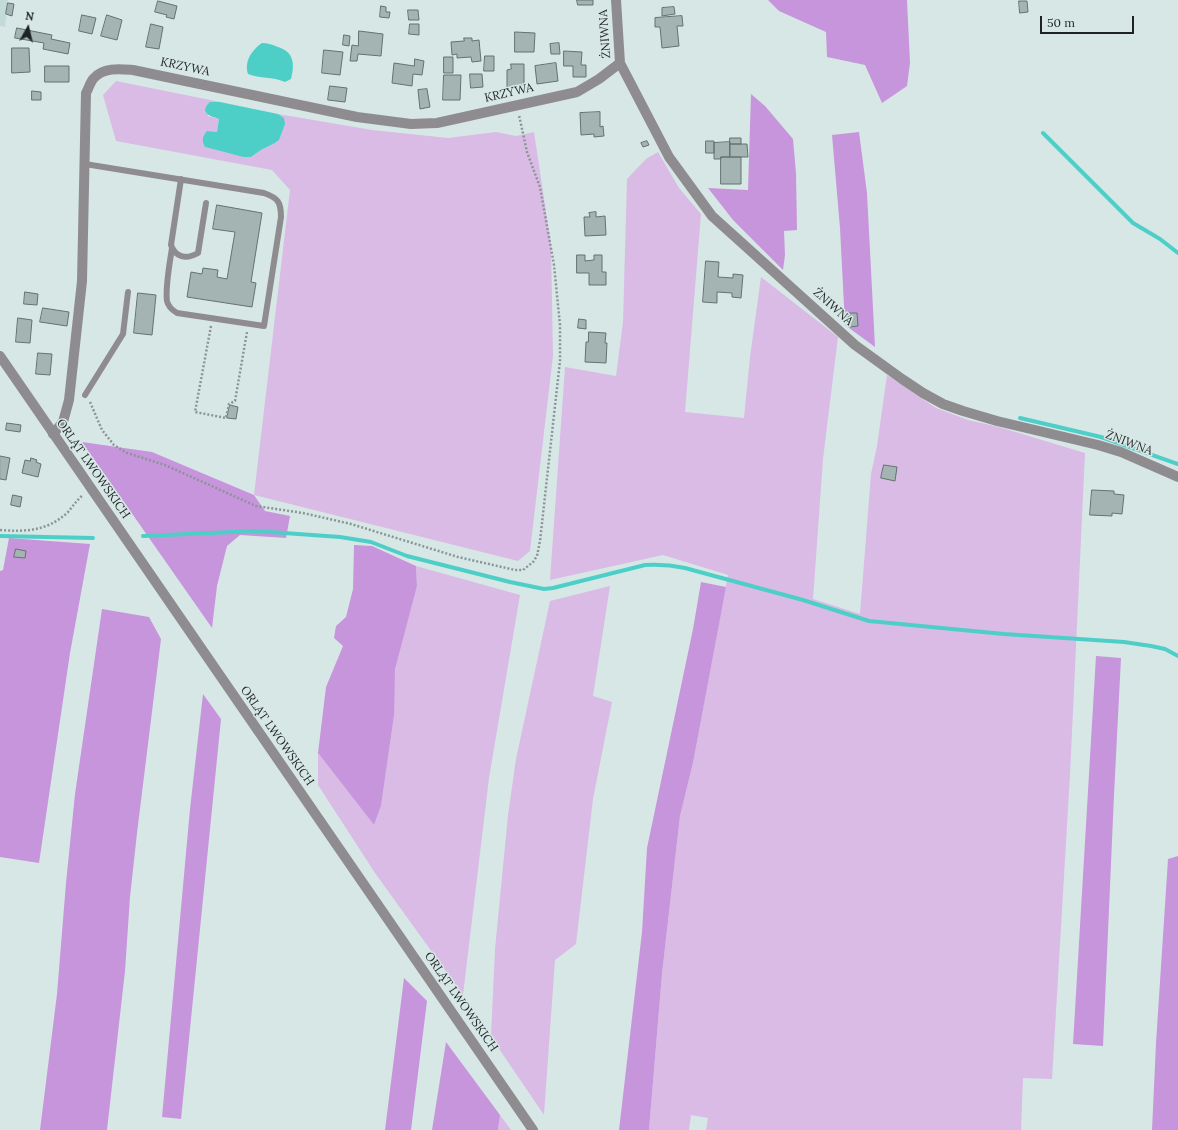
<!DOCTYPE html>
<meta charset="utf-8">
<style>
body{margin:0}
#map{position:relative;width:1178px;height:1130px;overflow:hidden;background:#d7e7e6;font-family:Lora,serif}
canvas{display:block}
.north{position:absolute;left:8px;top:8px;width:40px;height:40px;-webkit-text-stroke:3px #d7e7e6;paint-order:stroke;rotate:8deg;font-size:11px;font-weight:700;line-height:16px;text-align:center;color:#1d2323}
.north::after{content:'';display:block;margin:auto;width:14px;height:18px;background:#1d2323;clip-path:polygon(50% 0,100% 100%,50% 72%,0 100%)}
.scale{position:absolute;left:1040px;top:16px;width:94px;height:18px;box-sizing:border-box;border:2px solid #1d2323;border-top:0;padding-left:5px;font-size:12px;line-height:14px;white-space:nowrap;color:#1d2323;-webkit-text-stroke:3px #d7e7e6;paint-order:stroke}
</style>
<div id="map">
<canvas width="1178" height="1130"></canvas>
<div class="north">N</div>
<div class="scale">50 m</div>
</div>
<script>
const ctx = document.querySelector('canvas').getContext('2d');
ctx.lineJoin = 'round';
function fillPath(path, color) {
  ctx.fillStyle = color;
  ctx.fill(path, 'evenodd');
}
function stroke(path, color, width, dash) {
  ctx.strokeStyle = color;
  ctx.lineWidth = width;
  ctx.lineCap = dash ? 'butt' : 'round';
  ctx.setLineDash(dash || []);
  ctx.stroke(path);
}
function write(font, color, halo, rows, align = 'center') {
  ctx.font = font + ' Lora,serif';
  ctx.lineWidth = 3;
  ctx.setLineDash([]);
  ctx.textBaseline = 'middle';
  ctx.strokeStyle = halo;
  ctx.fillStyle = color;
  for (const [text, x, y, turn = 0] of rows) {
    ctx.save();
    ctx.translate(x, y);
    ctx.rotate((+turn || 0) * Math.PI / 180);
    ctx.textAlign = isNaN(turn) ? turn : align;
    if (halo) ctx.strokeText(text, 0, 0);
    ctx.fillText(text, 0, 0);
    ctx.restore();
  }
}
fillPath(new Path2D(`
 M0,0H8L5,27L0,26Z`), '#c2dbd9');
fillPath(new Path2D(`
 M116,81L220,102H210L208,116L219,119L217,132L207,131L205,147L243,157H251L261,150L275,143L279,140L284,118L278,114L372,130L448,138L496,132L516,136L534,132L551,245L553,356L530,551L518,561L254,495L290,190L272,170L116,141L103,95Z
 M658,152L679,188L701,214L685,412L744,418L750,357L761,277L838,337L823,459L813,599L860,614L871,474L877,446L887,375L936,408L968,420L999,427L1085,453L1070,775L1052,1079L1023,1078L1021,1130H706L708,1118L691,1115L689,1130H649L662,974L680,816L693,763L728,575L663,555L550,580L565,367L616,376L623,322L627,179L646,159Z
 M416,566L520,595L489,778L463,995L375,873L318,785V753L374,825L381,806L394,716V669L417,586Z
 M610,586L593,696L612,702L593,799L576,944L555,960L544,1115L491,1037L495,949L508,815L516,759L550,601Z
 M500,1115L511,1130H498Z`), '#d9bbe6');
fillPath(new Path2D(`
 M768,0H907L910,63L907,86L882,103L865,65L827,57L826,32L779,11Z
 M751,94L765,106L793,139L796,173L797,230L784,231L785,255L783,270L733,220L708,188L748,190Z
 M859,132L867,193L875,347L845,325L840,228L832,135Z
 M82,442L152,452L254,495L265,511L290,516L286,538L240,535L227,546L217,586L212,628Z
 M9,538L90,544L70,653L39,863L0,857V571L3,570Z
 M354,545L372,546L416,566L417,586L395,669L394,716L381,806L374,825L318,753L326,687L343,646L334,638L336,626L346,617L353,589Z
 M701,582L726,587L693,763L680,816L662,974L649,1130H619L642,932L647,848L693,629Z
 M102,609L149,617L161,639L137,833L130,897L125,971L107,1130H40L57,994L66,883L75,794Z
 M1096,656L1121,658L1114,795L1103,1046L1073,1044Z
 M203,694L221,719L181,1119L162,1117L190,809Z
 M1178,856V1130H1152L1156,1043L1168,859Z
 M404,978L427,1001L411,1130H385Z
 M446,1042L500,1115L498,1130H432Z`), '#c795dc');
fillPath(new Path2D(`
 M262,43C268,43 273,45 278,47C294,52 295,64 291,79L285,82C272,76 260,79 248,74C244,61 252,50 262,43Z
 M210,102H220L278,114L284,118L285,124L279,140L275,143L261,150L251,157H243L205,147C201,140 203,136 207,131L217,132L219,119C211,116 198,113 210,102Z`), '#4dcfc7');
stroke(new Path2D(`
 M1043,133L1133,223L1160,239L1178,253
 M1020,418L1101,437L1178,464
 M0,536L93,538
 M143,536L256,531L340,537L371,542L407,556L510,582L544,589L553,588L645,565C659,564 671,565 685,568L803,600L869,621L1004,634L1124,642L1151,646L1165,649L1178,656`), '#4dcfc7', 4);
const building = new Path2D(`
 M577,0H593V5H578Z
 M158,1L177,6L174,19L166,17L167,15L155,12Z
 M1019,1H1027L1028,12L1020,13Z
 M8,3L14,4L12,16L6,14Z
 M381,6L386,7V12H390L389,18L380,17Z
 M674,7L675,14L662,16V8Z
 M408,10H418L419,20H409Z
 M82,15L96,18L92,34L79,31Z
 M107,15L122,20L117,40L101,36Z
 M682,16L683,26H677L679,46L662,48L660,27H655V18Z
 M151,24L163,27L159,49L146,47Z
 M410,24H419V35L409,34Z
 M17,28L52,35L51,39L70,43L68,54L43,49L44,43L15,38Z
 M359,31L383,34L381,56L358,54L357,61H350L352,45L358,46Z
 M515,32L535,33L534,52H515Z
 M344,35L350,36L349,46L343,45Z
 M464,38H472V41L479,40L481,61L472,62L471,57L457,58V54L452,55L451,42L464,41Z
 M559,43L560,54H551L550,44Z
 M12,48H29L30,72L12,73Z
 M324,50L343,52L340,75L322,73Z
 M564,51L582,52L581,65H586V77H573V66H564Z
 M485,56H494V71H484Z
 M444,57H453V73H444Z
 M415,59L424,61L422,75L413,74L412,86L392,83L394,63L414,66Z
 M556,63L558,81L537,84L535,66Z
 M511,64H524V87H507V70L511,69Z
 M45,66H69V82H45Z
 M470,74H482L483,87L471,88Z
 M444,75H461L460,100H443Z
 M330,86L347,88L345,102L328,100Z
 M427,89L430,107L420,109L418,90Z
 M32,91L41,92V100H32Z
 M600,112V127L603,126L604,136L594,137V134L581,135L580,113Z
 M730,138H741V144H730Z
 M647,141L649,145L643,147L641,143Z
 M706,141H714V153H706Z
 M730,142V157H721V159H714V143Z
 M730,144H747L748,157H730Z
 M721,157H741V184H721Z
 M217,205L262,213L251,282L256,283L252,307L187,297L191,272L202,274L203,268L218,270L217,277L227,279L235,232L213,229Z
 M596,212V217L605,216L606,235L585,236L584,217H590L589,213Z
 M577,255H585V261L594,260V255H602V272H606V285H589V273H577Z
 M706,261L719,262L718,277L733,278V274L743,275L741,298L732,297V293L717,292V303L703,302Z
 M25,292L38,294L37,305L24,304Z
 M138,293L156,295L152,335L134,333Z
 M43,308L69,312L67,326L40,322Z
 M849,313H857L858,326L849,327Z
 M18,318L32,320L30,343L16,342Z
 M579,319L586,320V329L578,328Z
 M589,332L606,333L605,343H607L606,363L585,362L586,342H588Z
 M38,353L52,354L50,375L36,374Z
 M230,405L238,407L236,419L227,418Z
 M7,423L21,425L20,432L6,430Z
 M0,456L10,458L6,480L0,479Z
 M31,458L37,460L36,462L41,464L38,477L22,473L25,460L30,461Z
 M884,465L897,467L895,481L881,478Z
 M1092,490L1114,491V494L1124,495L1122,514L1112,513V516L1090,515Z
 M13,495L22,497L20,507L11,505Z
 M16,549L26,551L25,558L14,557Z`);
fillPath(building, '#a4b4b2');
stroke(building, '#637271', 1);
stroke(new Path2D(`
 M211,326L195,412L226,418L229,404L235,401L247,332
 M90,402L102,430L114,445L127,453L165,465L256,506L303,513L351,524L458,557L515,570H523L533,562L537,556L540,541L560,361V325L554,265L540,187L527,152L519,115
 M0,530C26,532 48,531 68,512C73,506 77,500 83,495`), '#8a9595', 2.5, [2, 2]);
stroke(new Path2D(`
 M85,164L264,193C278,198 281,202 281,217L264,326L177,313C172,310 168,306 167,301C165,288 170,261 172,248
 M181,179L171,245C175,257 186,260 198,253L206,203
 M85,395L123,334L128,292`), '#8f8c90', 6);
stroke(new Path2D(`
 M616,0L620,63L669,157L712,216L855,345L902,379L923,393L943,404L963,411L997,421L1098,445L1121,452L1178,477
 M53,434L63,422L69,400L82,281L86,93C89,88 90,82 94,78C104,67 120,69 133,70L357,117L411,124L437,123L577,92L599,79L620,63`), '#8f8c90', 10);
stroke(new Path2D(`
 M0,356L533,1130`), '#8f8c90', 10);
write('12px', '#1d2323', '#d7e7e6', [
 ["ŻNIWNA",605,34,-94],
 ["KRZYWA",185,67,12],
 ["KRZYWA",509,93,-13],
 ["ŻNIWNA",833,307,42],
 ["ŻNIWNA",1129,443,21],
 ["ORLĄT LWOWSKICH",93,469,55],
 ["ORLĄT LWOWSKICH",277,736,55],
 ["ORLĄT LWOWSKICH",461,1002,55]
]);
</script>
